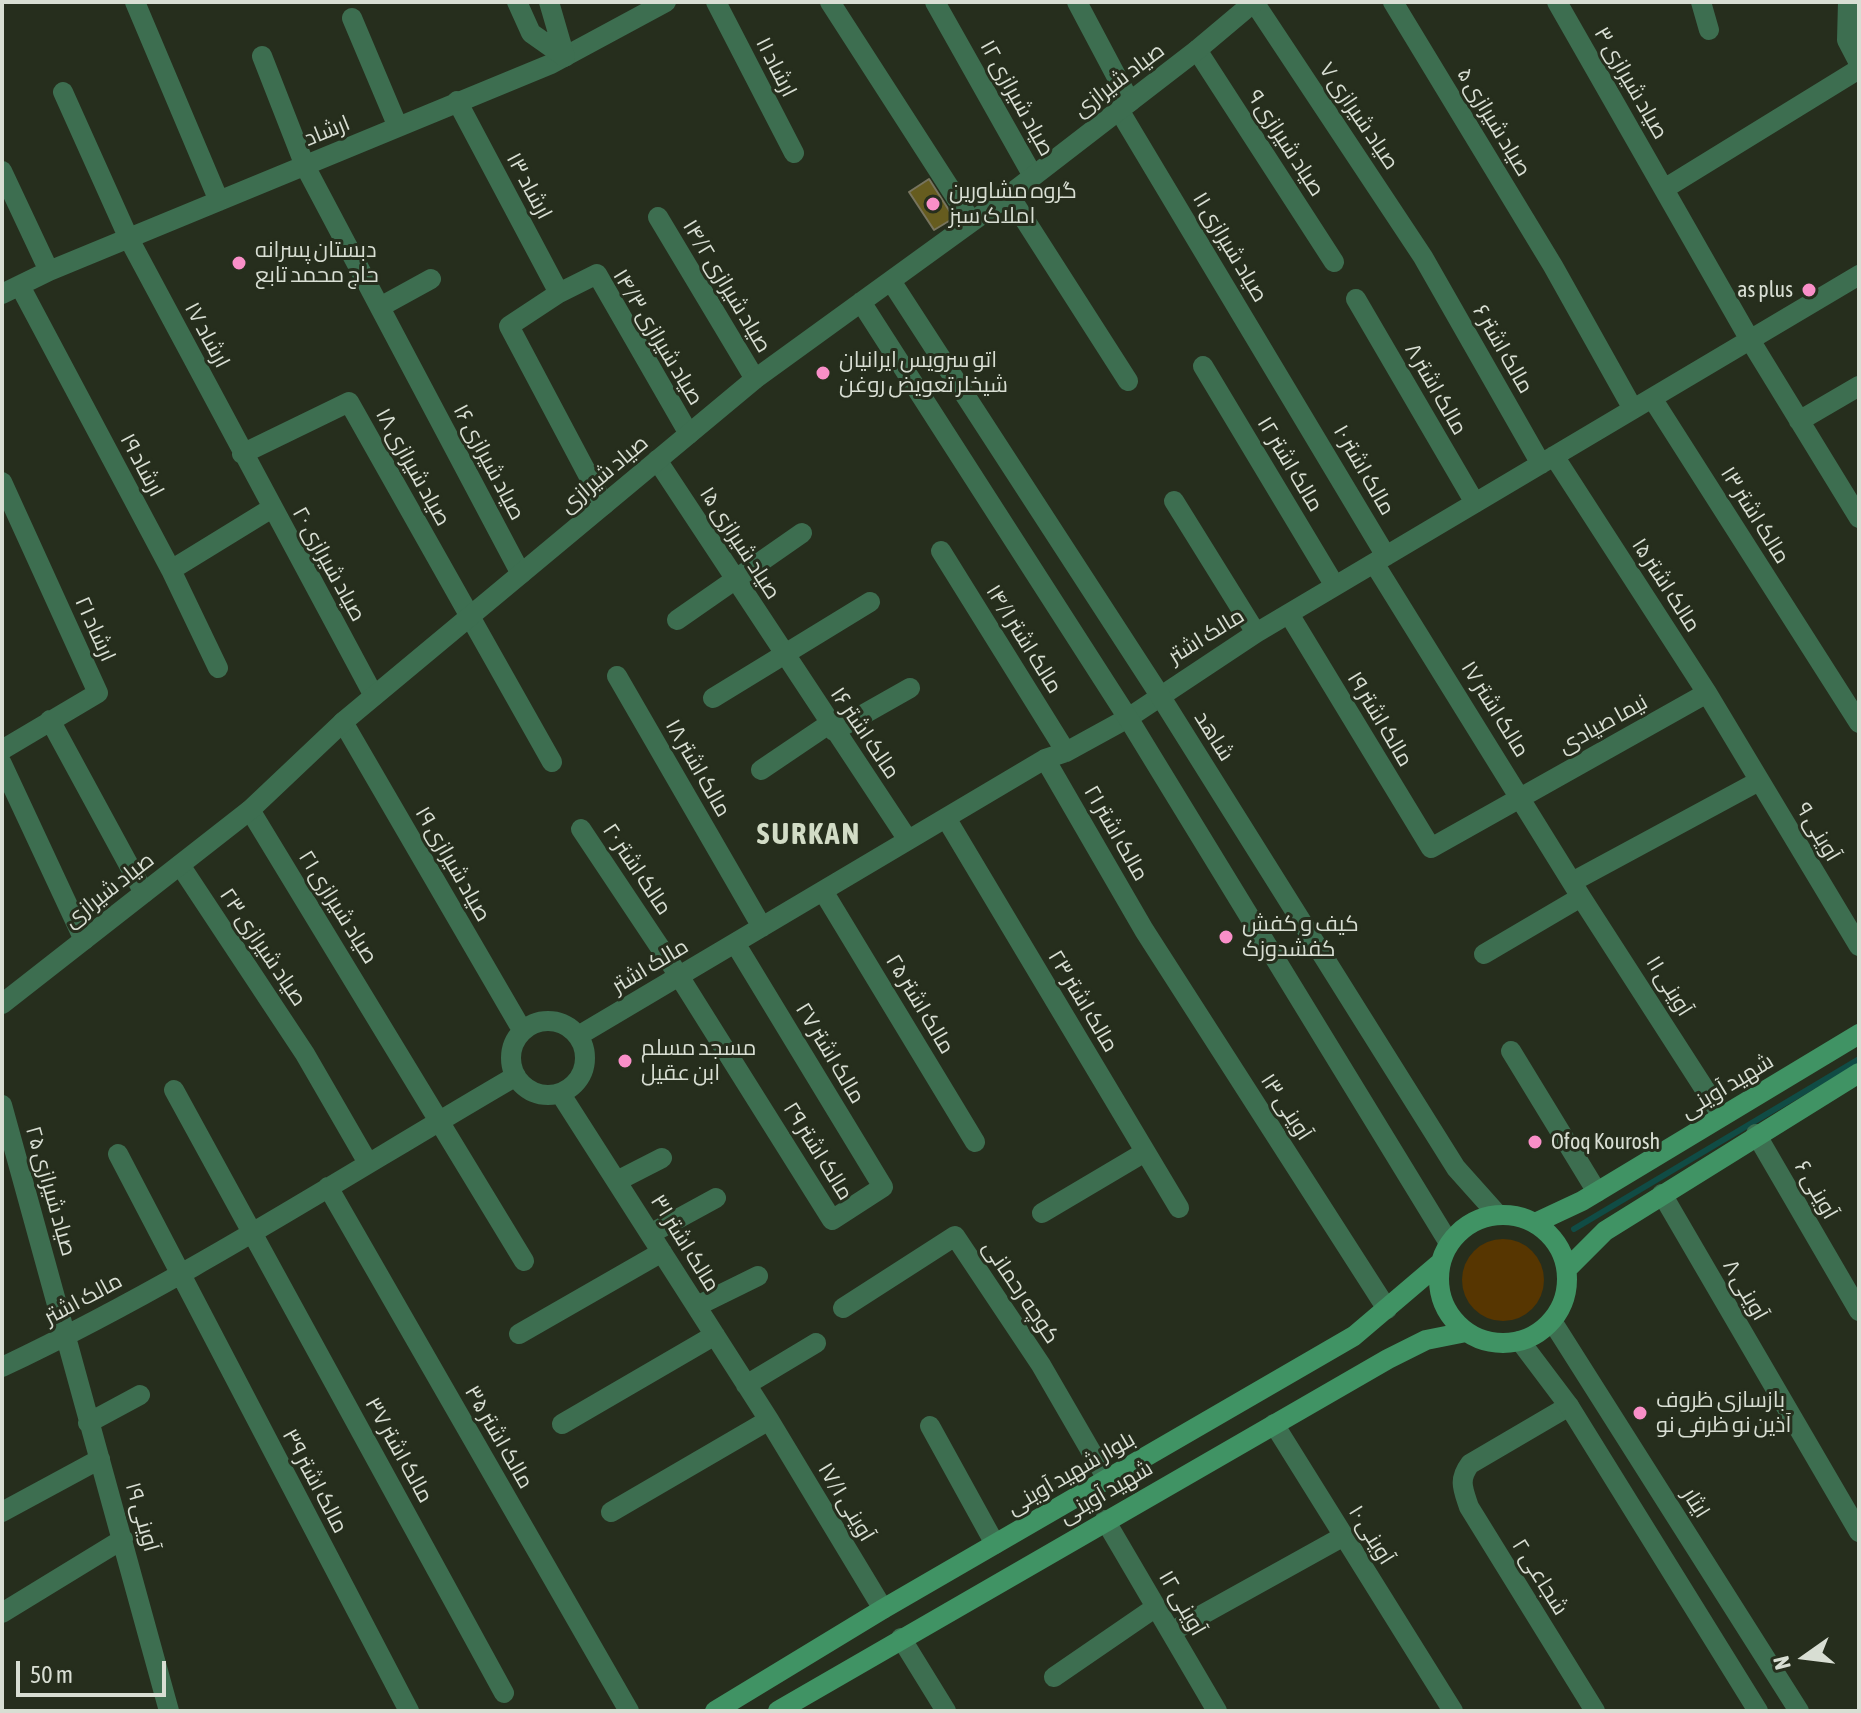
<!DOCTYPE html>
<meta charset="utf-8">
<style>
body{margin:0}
#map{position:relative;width:1861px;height:1713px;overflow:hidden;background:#262e1d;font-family:"Asap Condensed",sans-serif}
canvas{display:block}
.frame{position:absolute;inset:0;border:4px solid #d8ded3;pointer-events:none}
.north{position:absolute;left:1765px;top:1617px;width:80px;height:80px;-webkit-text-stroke:6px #262e1d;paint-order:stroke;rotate:256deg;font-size:22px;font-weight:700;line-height:32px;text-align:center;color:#d8ded3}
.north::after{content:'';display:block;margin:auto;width:28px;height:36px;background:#d8ded3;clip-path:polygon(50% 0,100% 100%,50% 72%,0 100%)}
.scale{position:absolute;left:16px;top:1661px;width:150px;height:36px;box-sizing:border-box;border:4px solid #d8ded3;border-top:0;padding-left:10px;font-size:24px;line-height:28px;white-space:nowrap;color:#d8ded3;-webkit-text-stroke:6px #262e1d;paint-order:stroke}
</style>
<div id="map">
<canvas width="1861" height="1713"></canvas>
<div class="frame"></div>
<div class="north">N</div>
<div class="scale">50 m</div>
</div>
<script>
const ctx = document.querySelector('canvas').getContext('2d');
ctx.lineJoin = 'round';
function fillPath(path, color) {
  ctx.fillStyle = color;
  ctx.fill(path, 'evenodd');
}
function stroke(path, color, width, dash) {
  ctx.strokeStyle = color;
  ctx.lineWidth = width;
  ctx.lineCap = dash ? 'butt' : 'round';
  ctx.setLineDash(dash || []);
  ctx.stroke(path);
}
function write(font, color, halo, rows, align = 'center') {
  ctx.font = font + ' "Asap Condensed",Cairo,sans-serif';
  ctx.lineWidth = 6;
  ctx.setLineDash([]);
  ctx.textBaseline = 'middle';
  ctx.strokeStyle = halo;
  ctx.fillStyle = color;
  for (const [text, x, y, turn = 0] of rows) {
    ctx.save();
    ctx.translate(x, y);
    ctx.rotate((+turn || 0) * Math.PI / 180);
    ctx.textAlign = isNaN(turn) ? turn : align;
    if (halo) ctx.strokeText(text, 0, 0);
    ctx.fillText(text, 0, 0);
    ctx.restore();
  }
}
fillPath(new Path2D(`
 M1462 1280a41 41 0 1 1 82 0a41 41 0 1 1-82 0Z`), '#573601');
stroke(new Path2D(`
 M1574,1229L1859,1059`), '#104c45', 6);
const building = new Path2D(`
 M929,179L954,218L934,230L909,192Z`);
fillPath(building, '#665c1f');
stroke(building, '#77745e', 2);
stroke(new Path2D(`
 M135,2L219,201
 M716,2L794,153
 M830,2L971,221
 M935,2L1033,176
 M1077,2L1130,102
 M1254,2L1423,257L1541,464
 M1393,2L1553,266L1633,409
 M1557,2L1750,340L1859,518
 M1701,2L1709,30
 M1848,2L1847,40L1859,63
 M352,18L398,127
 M1197,50L1334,262
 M262,56L305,166L521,574
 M63,92L129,239L374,696
 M457,101L559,293
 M1119,110L1386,556
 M2,171L49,271
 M1664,189L1859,69
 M1009,195L1128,381
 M658,217L755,379
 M20,286L171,570L218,668
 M2,294L49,271L551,64L666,2
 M1356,299L1475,503
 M380,307L431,279
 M1203,366L1335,586
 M1652,398L1859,723
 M1799,421L1859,386
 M242,454L349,402L552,762
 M1554,456L1707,693L1859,946
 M657,460L908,840
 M2,482L98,693L2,750
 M1174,501L1256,633
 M604,505L509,326L559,293L597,274L689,434
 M941,551L1066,752
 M1374,563L1581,897L1722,1116
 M171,570L272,508
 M1289,614L1431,848L1707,693
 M677,620L802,533
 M617,676L762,927
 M713,698L870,602
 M50,720L144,893
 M343,722L522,1030
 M834,731L910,688
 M1045,759L1144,930L1387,1309
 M2,764L84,940
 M761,770L829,724
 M250,810L524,1261
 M946,818L1179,1208
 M581,829L679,976L832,1220L883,1187L735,943
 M180,865L305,1054L368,1163
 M1572,882L1759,781
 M823,891L975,1142
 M1484,954L1581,897
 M511 1058a37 37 0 1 1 74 0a37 37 0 1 1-74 0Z
 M578,1036L1045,759L1066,752L1128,718L1256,633L1859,275
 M1511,1051L1597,1192
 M174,1090L504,1693
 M560,1093L769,1420L883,1609
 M2,1105L169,1711
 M1756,1134L1859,1311
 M118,1154L409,1711
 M617,1181L662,1158
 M328,1187L629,1711
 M1662,1194L1859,1532
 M1042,1213L1145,1152
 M650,1234L716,1198
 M697,1306L758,1276
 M843,1308L955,1236L1041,1365L1107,1479
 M519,1334L662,1252
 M2,1367C180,1283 346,1175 516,1076
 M746,1385L816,1343
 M1569,1406L1470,1464C1458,1480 1463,1489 1469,1507L1595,1711
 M88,1423L140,1395
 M562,1424L715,1335
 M1274,1424L1453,1711
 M930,1426L995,1544
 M2,1512L100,1459
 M611,1512L769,1420
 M1105,1520L1217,1711
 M2,1613L123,1539
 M1171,1632L1344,1536
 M901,1638L946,1711
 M1054,1677L1156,1607`), '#3d6e50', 20);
stroke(new Path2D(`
 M517,2L531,33L565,57L549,2
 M891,281L1159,694L1456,1168L1498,1215
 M861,302L1128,718L1449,1243
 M2,1004L250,810L343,722L755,379L1009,195L1197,50L1254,2
 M1552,1321L1799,1711
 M1520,1341L1569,1406L1758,1711`), '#3d6e50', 20);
stroke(new Path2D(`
 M1439 1279a64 64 0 1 1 128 0a64 64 0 1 1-128 0Z
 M1535,1223L1582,1201L1859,1034
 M1567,1269L1605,1231L1859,1073
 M715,1711L883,1609L1354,1336L1441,1262
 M778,1711L1388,1359L1426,1340L1466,1332`), '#409364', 20);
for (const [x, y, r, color] of [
 [933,204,8,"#f98fc8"],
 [239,263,8,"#f98fc8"],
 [1809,290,8,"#f98fc8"],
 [823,373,8,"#f98fc8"],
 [1226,937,8,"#f98fc8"],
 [625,1061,8,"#f98fc8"],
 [1535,1142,8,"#f98fc8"],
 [1640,1413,8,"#f98fc8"]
]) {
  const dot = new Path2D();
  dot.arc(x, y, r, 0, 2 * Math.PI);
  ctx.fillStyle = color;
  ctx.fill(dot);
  stroke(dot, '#262e1d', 3);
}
write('22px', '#d8ded3', '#262e1d', [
 ["ارشاد ۱۱",776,67,63],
 ["صیاد شیرازی",1119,80,-37],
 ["صیاد شیرازی ۳",1631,83,60],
 ["صیاد شیرازی ۱۲",1017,98,61],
 ["صیاد شیرازی ۷",1359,116,56],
 ["صیاد شیرازی ۵",1494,122,59],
 ["ارشاد",327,131,-22],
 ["صیاد شیرازی ۹",1286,143,57],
 ["ارشاد ۱۳",529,186,62],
 ["صیاد شیرازی ۱۱",1230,247,59],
 ["صیاد شیرازی ۱۴/۲",727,286,59],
 ["ارشاد ۱۷",207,335,62],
 ["صیاد شیرازی ۱۴/۳",658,337,59],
 ["مالک اشتر ۶",1503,349,60],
 ["مالک اشتر ۸",1436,389,60],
 ["صیاد شیرازی ۱۶",489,462,62],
 ["مالک اشتر ۱۲",1290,464,59],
 ["ارشاد ۱۹",142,465,62],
 ["صیاد شیرازی ۱۸",413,467,61],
 ["مالک اشتر ۱۰",1364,470,60],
 ["صیاد شیرازی",604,474,-40],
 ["مالک اشتر ۱۳",1755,515,58],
 ["صیاد شیرازی ۱۵",740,543,57],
 ["صیاد شیرازی ۲۰",329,564,61],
 ["مالک اشتر ۱۵",1666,585,57],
 ["ارشاد ۲۱",95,629,66],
 ["مالک اشتر",1206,636,-32],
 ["مالک اشتر ۱۴/۱",1024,639,58],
 ["مالک اشتر ۱۷",1495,709,58],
 ["مالک اشتر ۱۹",1380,719,59],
 ["نیما صیادی",1603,724,-29],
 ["مالک اشتر ۱۶",865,733,56],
 ["شاهد",1214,736,58],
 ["مالک اشتر ۱۸",698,768,60],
 ["۹ آوینی",1818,832,59],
 ["مالک اشتر ۲۱",1116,833,60],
 ["صیاد شیرازی ۱۹",453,864,60],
 ["مالک اشتر ۲۰",637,869,56],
 ["صیاد شیرازی",109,890,-38],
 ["صیاد شیرازی ۲۱",338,907,58],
 ["صیاد شیرازی ۲۳",263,947,56],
 ["مالک اشتر",650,966,-31],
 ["۱۱ آوینی",1669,986,58],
 ["مالک اشتر ۲۳",1083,1001,59],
 ["مالک اشتر ۲۵",920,1004,59],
 ["مالک اشتر ۲۷",830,1053,59],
 ["شهید آوینی",1727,1086,-31],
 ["آوینی ۱۳",1286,1107,57],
 ["مالک اشتر ۲۹",818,1151,58],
 ["۶ آوینی",1816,1190,60],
 ["صیاد شیرازی ۲۵",51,1191,74],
 ["مالک اشتر ۳۱",685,1243,58],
 ["۸ آوینی",1745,1290,60],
 ["کوچه رحمانی",1021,1292,56],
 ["مالک اشتر",83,1299,-28],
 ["مالک اشتر ۳۵",499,1437,60],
 ["مالک اشتر ۳۷",399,1450,61],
 ["بلوار شهید آوینی",1071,1473,-30],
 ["مالک اشتر ۳۹",315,1481,62],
 ["شهید آوینی",1106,1492,-30],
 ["آوینی ۱۷/۱",846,1502,59],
 ["ایثار",1696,1503,58],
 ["آوینی ۱۹",142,1517,74],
 ["۱۰ آوینی",1371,1535,58],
 ["شجاعی ۲",1540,1577,58],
 ["۱۲ آوینی",1182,1603,60]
]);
write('22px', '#d8ded3', '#262e1d', [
 ["گروه مشاورین",949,191],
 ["املاک سبز",949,216],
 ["دبستان پسرانه",255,250],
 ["حاج محمد تابع",255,275],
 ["as plus",1793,290,"right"],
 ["اتو سرویس ایرانیان",839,360],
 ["شیخلر تعویض روغن",839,385],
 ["کیف و کفش",1242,924],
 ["کفشدوزک",1242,949],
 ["مسجد مسلم",641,1048],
 ["ابن عقیل",641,1073],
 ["Ofoq Kourosh",1551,1142],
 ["بازسازی ظروف",1656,1400],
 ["آذین نو ظرفی نو",1656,1425]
], 'left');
ctx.letterSpacing = '2px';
write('bold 30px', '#d2dcc6', '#262e1d', [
 ["SURKAN",809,835]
]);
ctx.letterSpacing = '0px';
</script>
